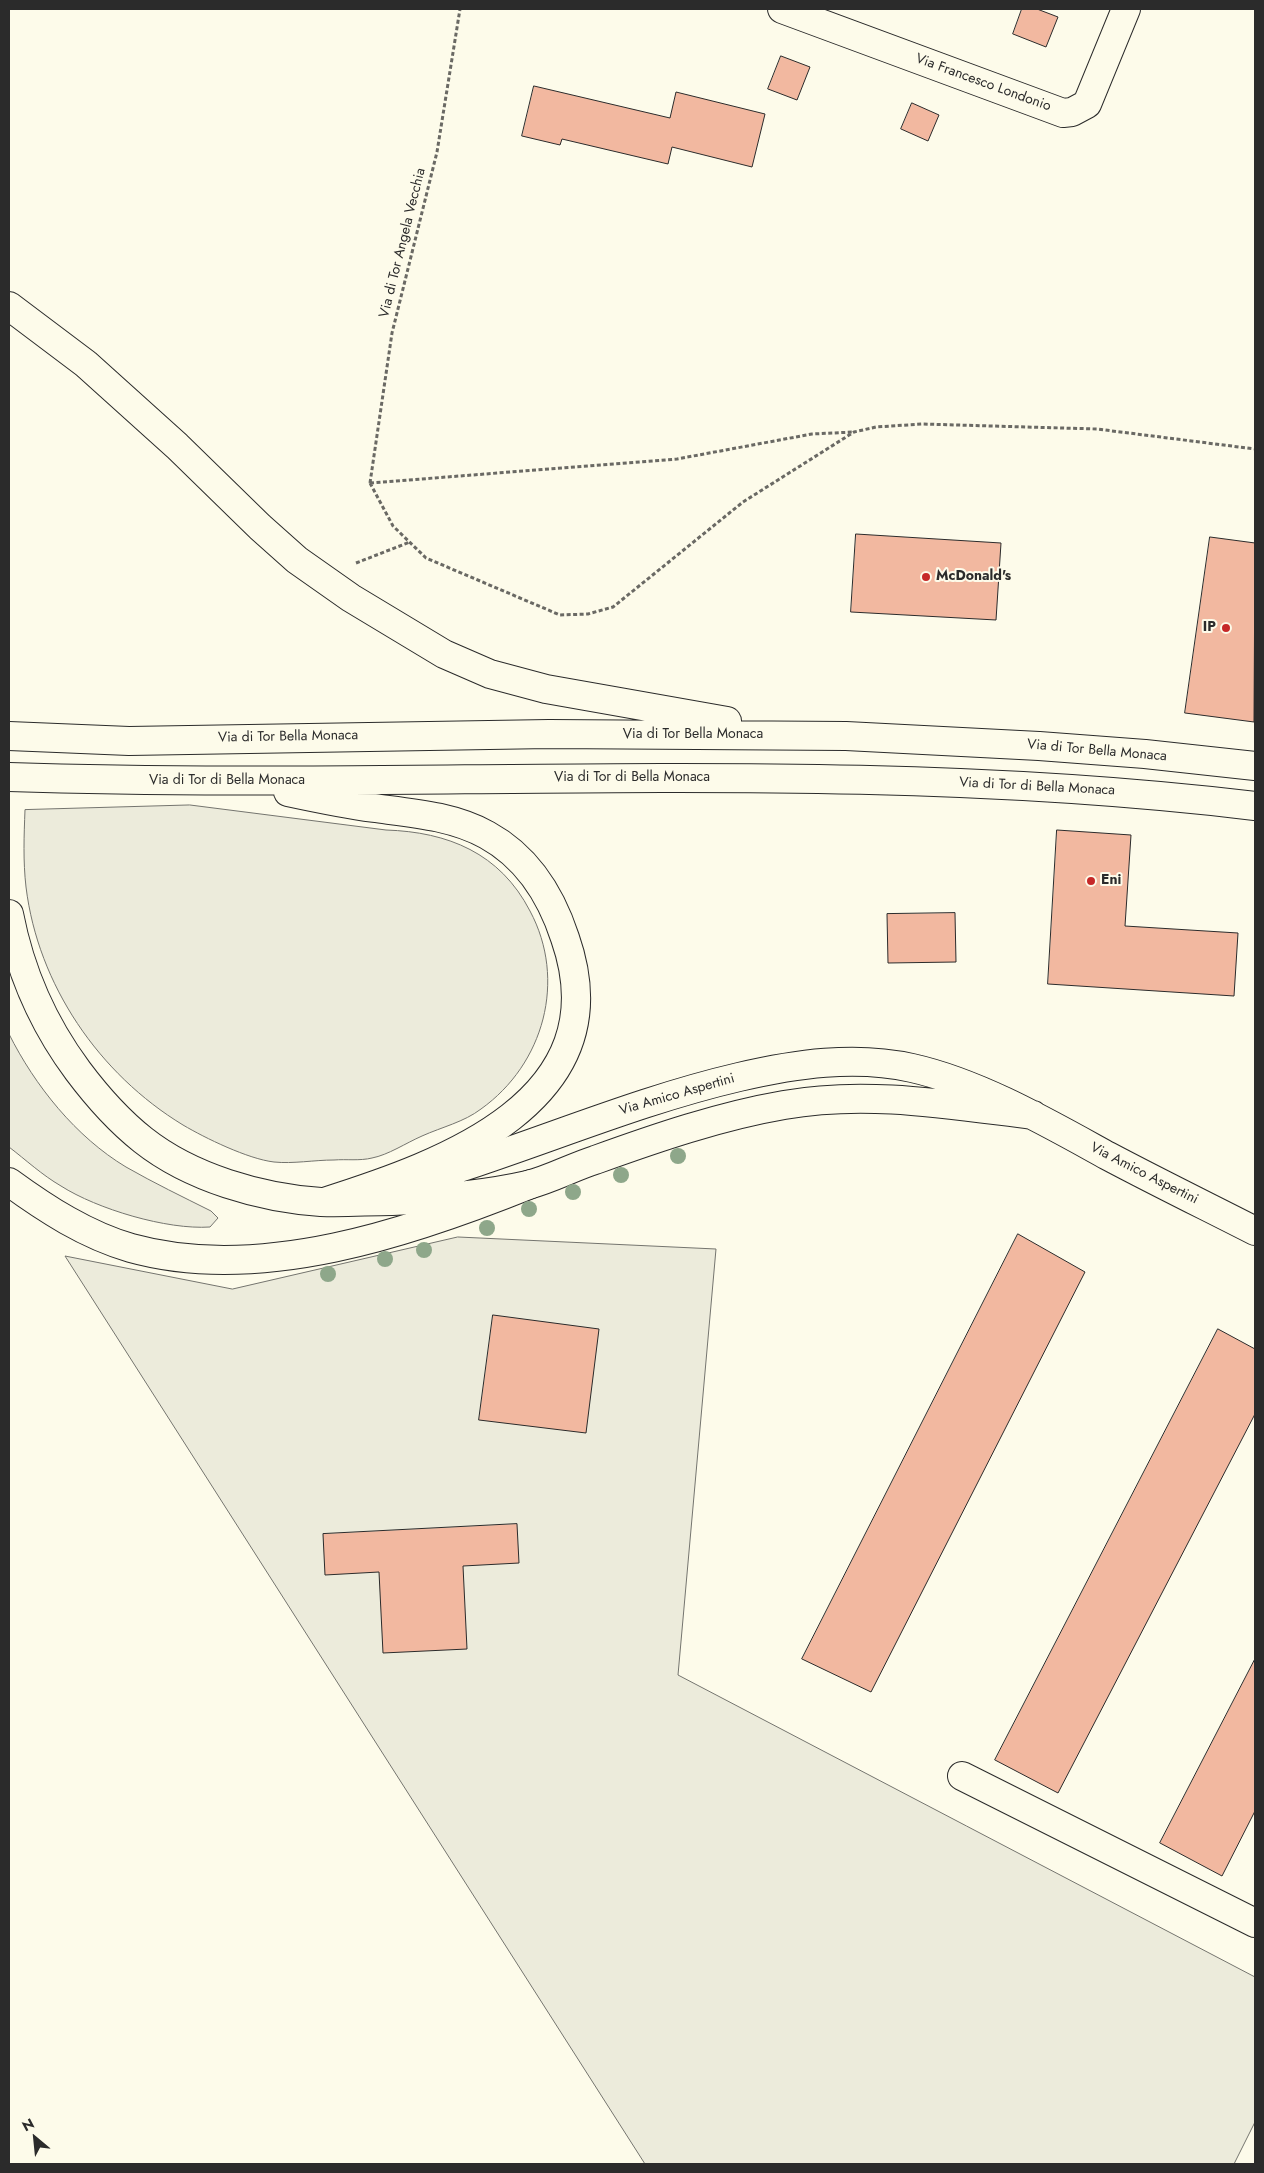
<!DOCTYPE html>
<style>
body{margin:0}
#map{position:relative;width:1264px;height:2173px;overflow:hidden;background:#fdfbea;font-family:Jost,sans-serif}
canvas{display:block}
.frame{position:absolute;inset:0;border:10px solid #2b2b2b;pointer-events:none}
.north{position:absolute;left:10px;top:2113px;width:50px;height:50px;-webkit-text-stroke:4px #fdfbea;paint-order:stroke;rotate:332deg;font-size:14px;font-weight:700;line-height:20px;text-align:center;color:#2b2b2b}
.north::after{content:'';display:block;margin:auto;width:18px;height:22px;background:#2b2b2b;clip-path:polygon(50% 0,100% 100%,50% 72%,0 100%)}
</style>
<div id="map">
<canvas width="1264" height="2173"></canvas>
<div class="frame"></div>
<div class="north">N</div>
</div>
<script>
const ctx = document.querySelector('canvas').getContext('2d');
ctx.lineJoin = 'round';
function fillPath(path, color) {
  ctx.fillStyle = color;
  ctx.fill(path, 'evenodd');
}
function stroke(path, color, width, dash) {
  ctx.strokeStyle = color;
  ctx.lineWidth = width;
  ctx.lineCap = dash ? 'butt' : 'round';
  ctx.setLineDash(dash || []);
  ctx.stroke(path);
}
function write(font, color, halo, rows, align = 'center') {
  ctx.font = font + ' Jost,sans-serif';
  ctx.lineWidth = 4;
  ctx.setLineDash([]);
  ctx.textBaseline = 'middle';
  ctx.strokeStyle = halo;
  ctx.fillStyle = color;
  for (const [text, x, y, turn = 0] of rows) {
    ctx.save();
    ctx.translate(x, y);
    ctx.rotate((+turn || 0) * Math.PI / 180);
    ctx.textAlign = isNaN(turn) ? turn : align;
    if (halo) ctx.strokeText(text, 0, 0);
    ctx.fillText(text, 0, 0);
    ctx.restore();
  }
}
const green = new Path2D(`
 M190,805L386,830C448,832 500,853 530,911C567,980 544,1064 481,1109C464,1122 442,1127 422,1136C406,1143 388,1155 372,1158C360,1161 346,1159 334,1160C314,1160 293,1164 274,1162C248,1159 205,1138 183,1125C99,1074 38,985 26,887C23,861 24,836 25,810Z
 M9,1034C35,1086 76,1137 126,1167C154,1183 183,1197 211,1211L218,1218L210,1227C167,1230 97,1209 61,1186C42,1175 26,1160 9,1147Z
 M458,1237L716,1249L678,1675L1255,1977V2122L1234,2164H645L65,1256L232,1289Z`);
fillPath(green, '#ecebdb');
stroke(green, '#74746e', 1);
const building = new Path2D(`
 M1022,9H1037L1058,17L1046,47L1013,34Z
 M781,56L810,67L797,100L768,89Z
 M534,86L670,118L676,92L765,114L752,167L672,147L668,164L562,139L560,145L522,136Z
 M912,103L939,115L928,141L901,129Z
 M856,534L1001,543L996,620L851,612Z
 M1210,537L1255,543L1254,722L1185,713Z
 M1057,830L1131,835L1125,926L1238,933L1234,996L1048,984Z
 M955,913L956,962L888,963L887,914Z
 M1018,1234L1085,1272L871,1692L802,1659Z
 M493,1315L599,1329L586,1433L479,1420Z
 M1218,1329L1255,1349V1414L1058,1793L995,1760Z
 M517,1524L519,1563L463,1566L467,1649L383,1653L379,1572L325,1575L323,1534Z
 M1255,1659V1811L1222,1876L1160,1843Z`);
fillPath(building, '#f2b8a0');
stroke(building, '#2b2b2b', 1);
const minor = new Path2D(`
 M782,9L1063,113L1072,112L1087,104L1126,9
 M9,914C20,971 43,1024 78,1071C96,1095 119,1121 143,1140C191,1178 261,1198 321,1202C345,1203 369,1201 392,1201C438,1199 484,1195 528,1185C551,1179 573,1167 595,1160C656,1138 720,1116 784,1105C867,1090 951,1105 1033,1115
 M399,1186C514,1155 623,1104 739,1077C795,1064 855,1055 912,1068C979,1083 1048,1123 1108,1156C1157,1182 1206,1206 1255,1231
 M962,1776L1255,1923`);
const primary = new Path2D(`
 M9,306L86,364L177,446L260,527L297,560L351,598L444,654L490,674L546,689L727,721
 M9,736L129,741L549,734L846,736L1039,746L1145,754L1255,766
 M9,777C424,791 841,756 1255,806
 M288,792C316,798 345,804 374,808C412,813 453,816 487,835C527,857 551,895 565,938C622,1101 444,1164 324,1202
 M9,1182C46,1209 86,1235 131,1248C260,1284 412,1232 531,1184`);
stroke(minor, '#2b2b2b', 30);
stroke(primary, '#2b2b2b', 30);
stroke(new Path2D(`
 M370,483L393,526L426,558L560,615L588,614L613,607L743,502L854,432L876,427L922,424L1097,429L1255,449
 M370,483L677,459L812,434L854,432
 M370,483L392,333L437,152L460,9
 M356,563L410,542`), '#6a6964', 3, [4, 2.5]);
stroke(minor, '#fdfbea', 28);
stroke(primary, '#fdfbea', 28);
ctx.fillStyle = '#8ea78a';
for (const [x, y] of [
 [678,1156],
 [621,1175],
 [573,1192],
 [529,1209],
 [487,1228],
 [424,1250],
 [385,1259],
 [328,1274]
]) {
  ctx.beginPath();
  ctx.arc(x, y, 8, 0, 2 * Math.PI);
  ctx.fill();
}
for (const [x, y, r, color] of [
 [926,577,5,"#c62828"],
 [1226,628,5,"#c62828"],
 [1091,881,5,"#c62828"]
]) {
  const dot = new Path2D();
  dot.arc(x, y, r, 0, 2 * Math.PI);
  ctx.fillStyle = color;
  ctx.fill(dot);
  stroke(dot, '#fdfbea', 2);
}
write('14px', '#2b2b2b', '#fdfbea', [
 ["Via Francesco Londonio",983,83,20],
 ["Via di Tor Angela Vecchia",403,243,-76],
 ["Via di Tor Bella Monaca",693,735],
 ["Via di Tor Bella Monaca",288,737,-1],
 ["Via di Tor Bella Monaca",1097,751,5],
 ["Via di Tor di Bella Monaca",632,778],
 ["Via di Tor di Bella Monaca",227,781],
 ["Via di Tor di Bella Monaca",1037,787,3],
 ["Via Amico Aspertini",677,1095,-16],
 ["Via Amico Aspertini",1144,1174,27]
]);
write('bold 14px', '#2b2b2b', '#fdfbea', [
 ["McDonald's",936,577],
 ["IP",1216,628,"right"],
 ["Eni",1101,881]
], 'left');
</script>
